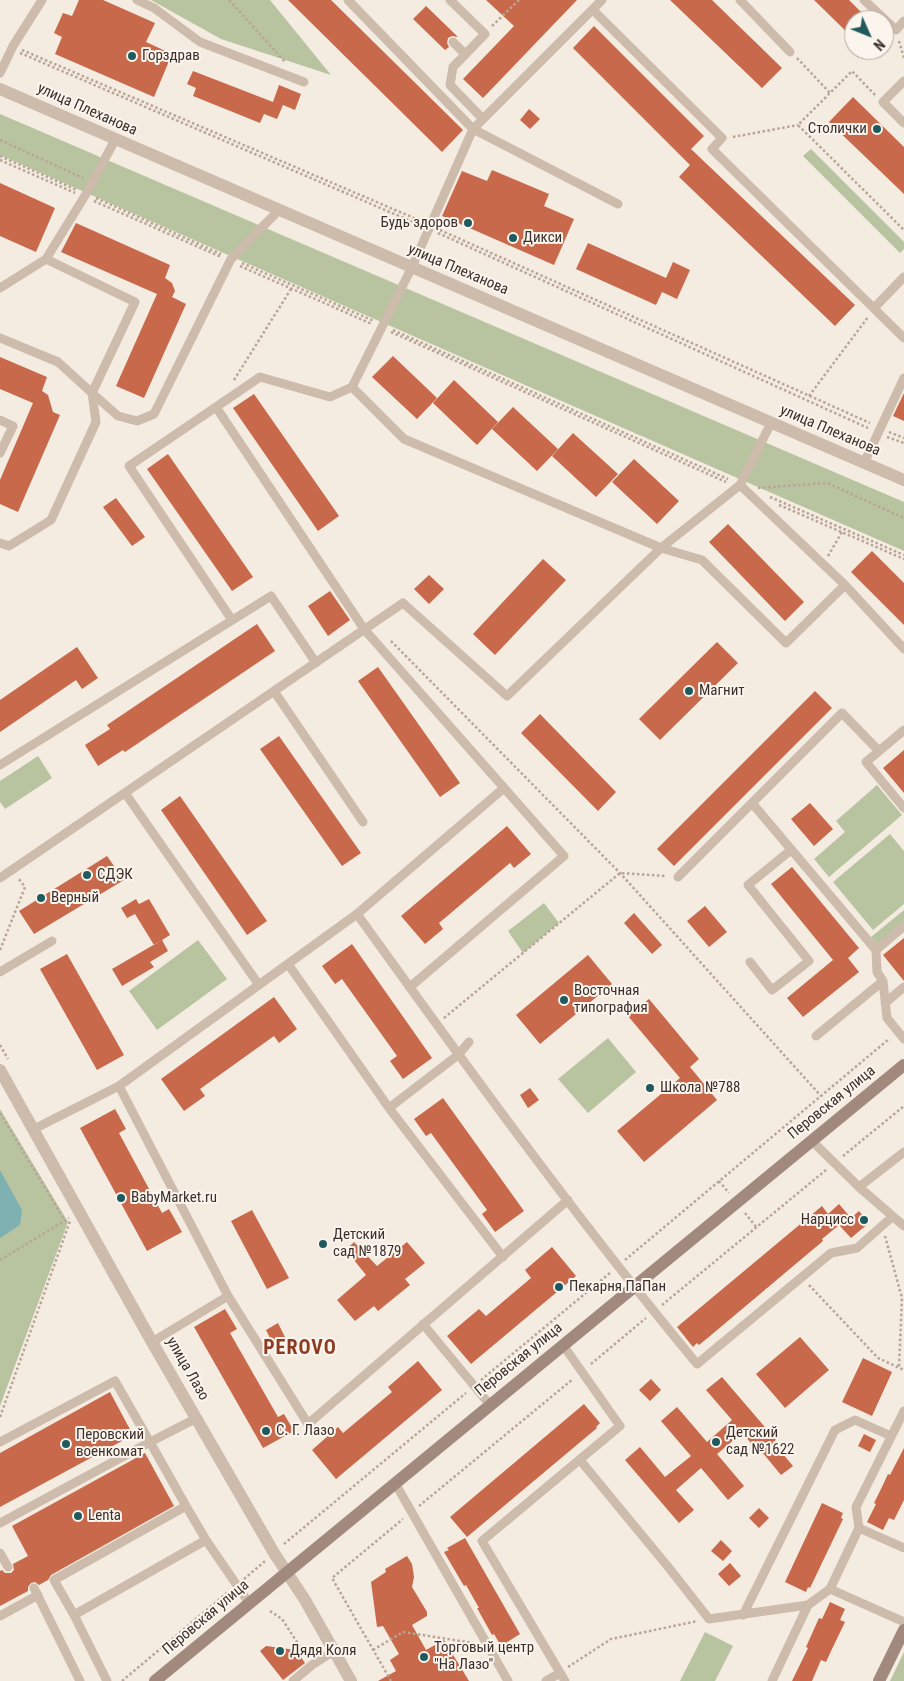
<!DOCTYPE html>
<meta charset="utf-8">
<style>
body{margin:0}
#map{position:relative;width:904px;height:1681px;overflow:hidden;background:#f4ebe1;font-family:"Roboto Condensed",sans-serif}
canvas{display:block}
.north{position:absolute;left:844px;top:10px;width:50px;height:50px;box-sizing:border-box;background:#fbf5ee;border:1px solid #aea6a0;border-radius:50%;rotate:134deg;font-size:14px;font-weight:700;line-height:20px;text-align:center;color:#3b302b}
.north::after{content:'';display:block;margin:auto;width:18px;height:22px;background:#1f5a5e;clip-path:polygon(50% 0,100% 100%,50% 72%,0 100%)}
</style>
<div id="map">
<canvas width="904" height="1681"></canvas>
<div class="north">N</div>
</div>
<script>
const ctx = document.querySelector('canvas').getContext('2d');
ctx.lineJoin = 'round';
function fillPath(path, color) {
  ctx.fillStyle = color;
  ctx.fill(path, 'evenodd');
}
function stroke(path, color, width, dash) {
  ctx.strokeStyle = color;
  ctx.lineWidth = width;
  ctx.lineCap = dash ? 'butt' : 'round';
  ctx.setLineDash(dash || []);
  ctx.stroke(path);
}
function write(font, color, halo, rows, align = 'center') {
  ctx.font = font + ' "Roboto Condensed",sans-serif';
  ctx.lineWidth = 4;
  ctx.setLineDash([]);
  ctx.textBaseline = 'middle';
  ctx.strokeStyle = halo;
  ctx.fillStyle = color;
  for (const [text, x, y, turn = 0] of rows) {
    ctx.save();
    ctx.translate(x, y);
    ctx.rotate((+turn || 0) * Math.PI / 180);
    ctx.textAlign = isNaN(turn) ? turn : align;
    if (halo) ctx.strokeText(text, 0, 0);
    ctx.fillText(text, 0, 0);
    ctx.restore();
  }
}
fillPath(new Path2D(`
 M151,0H270L331,75L221,39Z
 M0,114L904,502V551L0,155Z
 M811,149L904,242V249L900,253L803,156Z
 M38,756L52,778L5,809L0,802V781Z
 M877,785L902,815L829,877L814,859L845,832L836,821Z
 M890,834L904,851V904L873,930L833,882Z
 M544,903L559,923L523,953L508,931Z
 M904,910V921L877,944L871,937Z
 M198,940L227,979L157,1030L129,991Z
 M608,1038L636,1072L588,1113L558,1079Z
 M0,1109L68,1222L0,1406Z
 M705,1632L733,1646L715,1681H680Z
 M904,1652V1681H890Z`), '#b8c4a0');
fillPath(new Path2D(`
 M0,1170L22,1210L20,1225L0,1238Z`), '#7fb0b2');
fillPath(new Path2D(`
 M79,0H103L155,23L146,42L172,54L154,97L55,54L62,37L54,33L63,13L72,16Z
 M288,0H331L463,130L442,152Z
 M486,0H577L483,98L463,79L514,26Z
 M670,0H712L782,68L762,88Z
 M814,0H849L869,20H854V39Z
 M426,6L458,37L452,36L448,38L447,43L449,47L445,50L413,19Z
 M594,26L704,136L691,149L855,305L835,326L679,177L690,165L573,48Z
 M193,71L273,102L279,85L301,94L295,110L283,105L277,119L264,114L260,123L193,96L196,88L187,84Z
 M853,97L904,147V194L829,122Z
 M529,109L540,119L530,129L520,120Z
 M492,170L549,194L544,206L574,219L554,265L442,216L462,171L487,181Z
 M0,183L55,208L36,252L0,236Z
 M76,223L170,265L165,278L172,283L175,291L172,297L186,304L144,398L116,386L157,294L61,252Z
 M588,243L666,278L673,262L690,270L677,299L662,292L656,305L576,269Z
 M393,356L437,398L417,419L372,377Z
 M0,357L47,377L42,391L48,395L53,412L60,415L18,512L0,504V480L33,403L0,389Z
 M454,380L498,422L477,445L433,403Z
 M904,393V421L893,416Z
 M254,394L339,516L318,531L233,408Z
 M513,407L558,449L537,471L492,429Z
 M573,433L618,474L596,497L552,456Z
 M168,454L253,577L232,591L147,469Z
 M634,459L679,501L657,524L612,482Z
 M116,498L145,537L132,546L103,507Z
 M728,524L804,602L785,621L709,542Z
 M872,551L904,583V625L851,572Z
 M543,559L566,580L495,655L473,634Z
 M429,575L444,589L429,604L414,589Z
 M330,591L350,620L328,636L308,606Z
 M257,624L275,651L125,752L123,750L98,766L85,745L110,729L107,725Z
 M717,642L738,663L660,740L639,719Z
 M77,647L98,678L82,689L76,680L0,732V700Z
 M378,667L460,783L440,797L358,681Z
 M815,691L832,708L674,866L657,849Z
 M540,714L616,792L598,811L521,733Z
 M279,736L361,853L342,866L260,749Z
 M904,750V793L883,768Z
 M180,796L267,921L247,935L161,810Z
 M810,803L833,829L814,846L791,819Z
 M507,826L531,854L514,868L510,863L439,923L443,929L425,944L401,916Z
 M107,856L124,880L34,934L19,911Z
 M792,867L859,948L848,958L859,972L803,1017L787,998L833,960L771,884Z
 M136,899L139,904L149,899L170,935L154,945L135,914L127,918L121,908Z
 M705,906L727,932L709,947L687,921Z
 M634,913L662,945L652,954L624,923Z
 M904,938V981L883,955Z
 M162,940L168,951L150,962L154,967L122,986L112,969Z
 M352,944L432,1058L403,1079L390,1061L397,1056L342,979L335,984L322,966Z
 M67,954L124,1055L97,1070L40,969Z
 M588,955L612,984L540,1044L516,1015Z
 M274,997L297,1029L279,1043L274,1036L200,1089L205,1096L184,1111L161,1079Z
 M649,999L699,1059L690,1067L717,1100L644,1162L617,1131L680,1078L628,1016Z
 M530,1088L539,1100L528,1108L520,1095Z
 M443,1098L524,1211L495,1232L482,1214L487,1210L431,1133L426,1136L414,1119Z
 M115,1109L126,1129L119,1133L162,1213L169,1209L182,1232L147,1251L80,1128Z
 M839,1204L851,1218L859,1211L869,1223L851,1238L839,1225L822,1239L823,1241L710,1336L699,1345L697,1343L693,1347L677,1327L822,1206L828,1214Z
 M252,1210L289,1278L267,1289L231,1221Z
 M354,1242L377,1266L407,1242L425,1263L405,1279L410,1285L378,1311L374,1306L355,1321L337,1300L366,1275L346,1250Z
 M552,1247L576,1276L471,1364L447,1336L479,1309L486,1316L531,1278L525,1270Z
 M225,1309L237,1329L230,1333L278,1417L284,1414L294,1431L263,1448L194,1327Z
 M278,1323L285,1337L273,1344L266,1330Z
 M800,1337L829,1370L785,1408L756,1374Z
 M863,1358L892,1372L872,1416L842,1402Z
 M418,1361L442,1390L336,1479L312,1450L338,1427L343,1433L392,1392L388,1387Z
 M722,1377L776,1440L773,1442L793,1466L781,1475L762,1452L760,1453L742,1433L717,1454L744,1486L728,1500L701,1468L676,1490L694,1510L679,1523L625,1460L640,1447L665,1477L691,1456L661,1421L677,1407L707,1442L732,1420L706,1390Z
 M651,1379L661,1390L650,1401L639,1390Z
 M110,1392L133,1435L0,1507V1453Z
 M584,1404L600,1423L596,1427L597,1428L467,1537L450,1517Z
 M864,1434L876,1440L870,1452L858,1446Z
 M904,1448V1500L894,1520L889,1518L883,1530L867,1522L876,1504L874,1503L881,1489L888,1474L890,1475Z
 M145,1453L174,1506L51,1575L48,1580L39,1585L35,1582L31,1583L28,1587V1591L0,1606V1571L2,1570L5,1573H11L14,1570L13,1564L28,1556L12,1526Z
 M822,1503L843,1513L841,1518L843,1519L810,1588L808,1587L806,1592L785,1582Z
 M759,1508L769,1518L759,1528L749,1518Z
 M465,1538L520,1634L501,1646L494,1634L492,1635L477,1608H479L466,1585L464,1586L444,1552L449,1550L447,1548Z
 M721,1540L732,1551L723,1561L711,1551Z
 M407,1556L412,1564L414,1577L412,1587L427,1612V1616L412,1625L426,1650L444,1640L469,1681H378L396,1671L390,1660L399,1654L383,1626L377,1627L371,1582L386,1572L385,1569Z
 M730,1563L741,1576L729,1586L718,1574Z
 M830,1602L845,1609L840,1620L845,1622L832,1649L826,1662L821,1660L812,1681H792L808,1648L806,1647L819,1618L822,1619Z
 M266,1646L296,1650L305,1663L283,1680L260,1651Z`), '#c8694b');
stroke(new Path2D(`
 M229,0L286,63
 M492,26L519,0
 M899,41L904,58
 M22,50L421,221
 M20,53L420,225
 M797,58L830,93
 M875,95L852,71L798,125L904,230
 M733,137L798,125
 M0,140L83,178
 M0,156L77,190
 M0,160L75,193
 M96,198L221,254
 M94,201L221,257
 M440,230L870,423
 M438,233L868,428
 M242,263L374,321
 M240,266L372,324
 M393,330L728,479
 M391,332L726,482
 M234,380L291,289
 M809,396L868,317
 M889,432L904,438
 M887,437L904,443
 M758,488L827,483L904,518
 M770,497L904,555
 M779,505L904,559
 M828,556L842,532
 M391,641L620,873L821,1096
 M0,950L25,887L18,878
 M444,1018L620,873L666,876
 M0,1045L8,1059
 M0,1113L65,1221
 M843,1156L904,1106
 M719,1181L729,1193
 M745,1213L757,1228
 M885,1236L902,1298L899,1367
 M0,1260L69,1218
 M625,1260L889,1039
 M809,1285L878,1358L904,1370
 M662,1305L826,1170
 M591,1364L646,1318
 M481,1380L610,1273
 M0,1417L70,1221
 M419,1506L573,1379
 M284,1544L466,1393
 M244,1579L264,1562L263,1561
 M270,1611L282,1619L306,1656
 M373,1650L403,1632L473,1643
 M568,1667L611,1639L698,1621
 M122,1681L228,1592
 M391,1681L332,1578L403,1519`), '#b9a596', 2.5, [2.5, 2.5]);
stroke(new Path2D(`
 M137,0L154,8L200,42L304,82
 M348,0L473,129L618,204
 M450,0L485,34L453,67L450,85L483,119
 M602,0L473,129L412,267L352,387L404,439L661,548L702,560L786,643L845,585
 M740,0L790,52
 M864,0L896,30L904,21
 M593,10L722,138L712,149L904,338
 M453,42L465,54
 M0,73L13,46L42,0
 M904,81L883,102L904,123
 M0,288L46,259L86,194L115,140
 M874,308L904,277
 M0,338L58,362L92,393L135,302L46,259
 M352,387L330,397L260,377L216,407L364,629L564,856L410,987
 M216,407L129,466L232,620
 M0,420L13,426L0,453
 M864,463L904,378
 M740,485L845,585L904,649
 M0,543L9,546L51,520L96,422L92,393L118,416L137,421L154,414L231,259L279,210
 M274,691L363,822
 M904,730L866,762L904,808
 M0,765L271,596L316,663
 M125,793L259,985
 M752,803L876,950L877,972L883,981L887,1018L904,1039
 M678,877L842,713L879,751
 M0,878L403,603L507,696L661,548L740,485L771,423
 M357,914C467,1067 577,1219 697,1364L831,1253L857,1248L892,1217
 M876,950L904,926
 M750,962L772,990L809,961L748,885L791,850
 M288,964L389,1108L503,1257
 M0,972L52,941
 M885,1003L904,987
 M816,1036L883,981
 M119,1086L228,1296L308,1424L568,1200
 M389,1108L458,1055L469,1042
 M32,1130L119,1086L357,914L504,788
 M812,1141L859,1187L904,1226
 M859,1187L904,1152
 M423,1324L490,1405
 M152,1342L228,1296
 M563,1345L620,1426L482,1541L565,1681
 M0,1442L115,1381L150,1442L0,1523
 M580,1460L669,1568L709,1619L808,1605
 M395,1483L508,1681
 M186,1506L150,1442L197,1418
 M859,1528L904,1548
 M0,1553L8,1567
 M34,1588L80,1681
 M830,1589L904,1622
 M74,1615L206,1540
 M743,1615L835,1430L855,1420L891,1436
 M0,1616L38,1595
 M107,1681L74,1615L54,1580L186,1506L206,1540L249,1603
 M293,1681L312,1665L334,1651
 M546,1681L560,1673
 M772,1681L808,1605L830,1589L859,1528L856,1507L904,1411`), '#cdbbac', 9);
stroke(new Path2D(`
 M0,1070L152,1342L274,1553L305,1600L351,1681`), '#cdbbac', 12);
stroke(new Path2D(`
 M0,89L904,480`), '#cdbbac', 12);
stroke(new Path2D(`
 M155,1681L904,1065
 M879,1681L904,1630`), '#a18a7d', 12);
for (const [x, y, r, color] of [
 [132,56,5,"#1f5a5e"],
 [877,129,5,"#1f5a5e"],
 [468,223,5,"#1f5a5e"],
 [513,238,5,"#1f5a5e"],
 [689,691,5,"#1f5a5e"],
 [87,875,5,"#1f5a5e"],
 [41,898,5,"#1f5a5e"],
 [564,1000,5,"#1f5a5e"],
 [650,1088,5,"#1f5a5e"],
 [121,1198,5,"#1f5a5e"],
 [864,1220,5,"#1f5a5e"],
 [323,1244,5,"#1f5a5e"],
 [559,1287,5,"#1f5a5e"],
 [266,1431,5,"#1f5a5e"],
 [716,1442,5,"#1f5a5e"],
 [66,1444,5,"#1f5a5e"],
 [78,1516,5,"#1f5a5e"],
 [280,1651,5,"#1f5a5e"],
 [424,1657,5,"#1f5a5e"]
]) {
  const dot = new Path2D();
  dot.arc(x, y, r, 0, 2 * Math.PI);
  ctx.fillStyle = color;
  ctx.fill(dot);
  stroke(dot, '#fbf5ee', 2);
}
write('15px', '#3b302b', '#fbf5ee', [
 ["Горздрав",142,56],
 ["Столички",867,129,"right"],
 ["Будь здоров",458,223,"right"],
 ["Дикси",523,238],
 ["Магнит",699,691],
 ["СДЭК",97,875],
 ["Верный",51,898],
 ["Восточная",574,991],
 ["типография",574,1008],
 ["Школа №788",660,1088],
 ["BabyMarket.ru",131,1198],
 ["Нарцисс",854,1220,"right"],
 ["Детский",333,1235],
 ["сад №1879",333,1252],
 ["Пекарня ПаПан",569,1287],
 ["С. Г. Лазо",276,1431],
 ["Детский",726,1433],
 ["сад №1622",726,1450],
 ["Перовский",76,1435],
 ["военкомат",76,1452],
 ["Lenta",88,1516],
 ["Торговый центр",434,1648],
 ["\"На Лазо\"",434,1665],
 ["Дядя Коля",290,1651]
], 'left');
write('15px', '#3b302b', '#fbf5ee', [
 ["улица Плеханова",87,110,24],
 ["улица Плеханова",458,270,23],
 ["улица Плеханова",830,431,23],
 ["Перовская улица",832,1103,-39],
 ["Перовская улица",519,1360,-39],
 ["улица Лазо",187,1369,60],
 ["Перовская улица",206,1618,-40]
]);
ctx.letterSpacing = '1px';
write('bold 20px', '#8c3b22', '#fbf5ee', [
 ["PEROVO",300,1349]
]);
ctx.letterSpacing = '0px';
</script>
